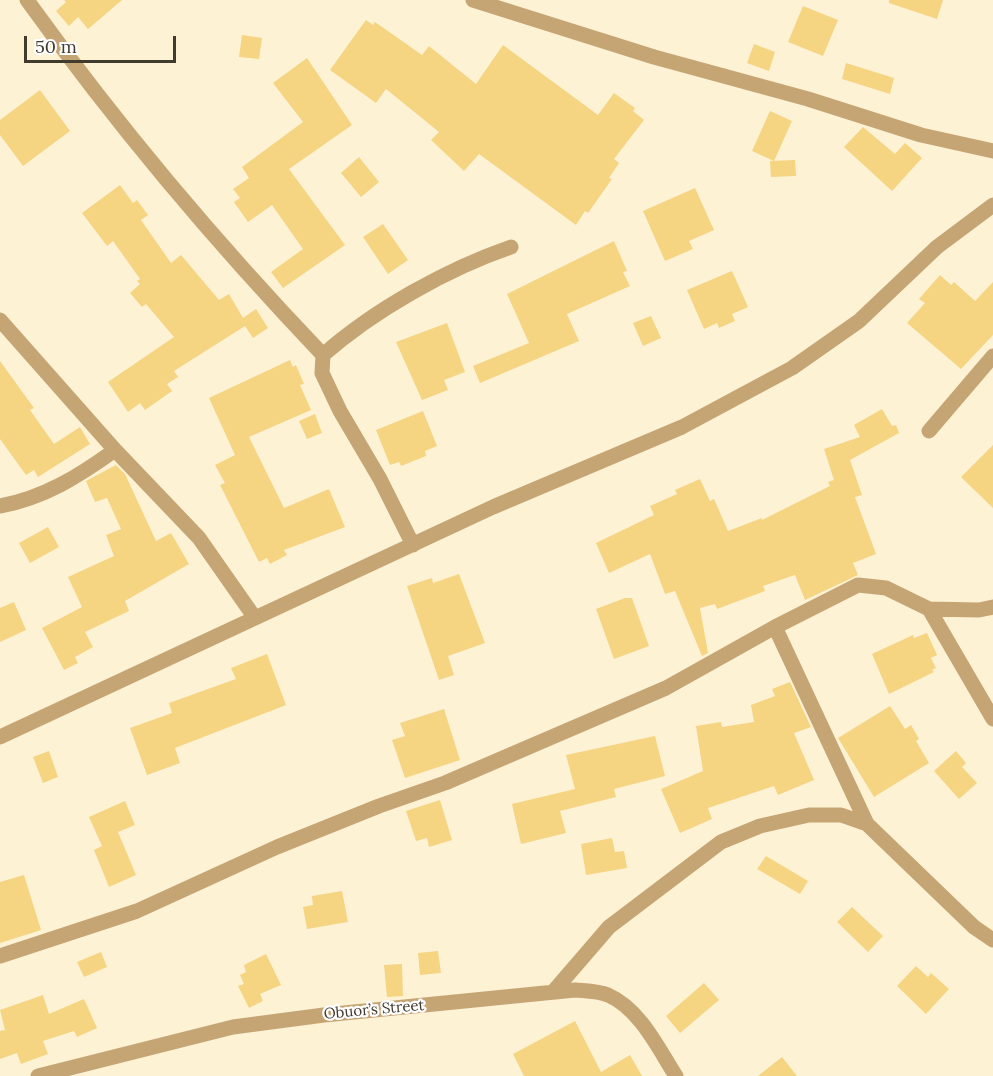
<!DOCTYPE html>
<meta charset="utf-8">
<style>
body{margin:0}
#map{position:relative;width:993px;height:1076px;overflow:hidden;background:#fef2d5;font-family:Lora,serif}
canvas{display:block}
.scale{position:absolute;left:24px;top:36px;width:152px;height:27px;box-sizing:border-box;border:3px solid #413b2d;border-top:0;padding-left:8px;font-size:18px;line-height:21px;white-space:nowrap;color:#413b2d;-webkit-text-stroke:4px #fff;paint-order:stroke}
</style>
<div id="map">
<canvas width="993" height="1076"></canvas>
<div class="scale">50 m</div>
</div>
<script>
const ctx = document.querySelector('canvas').getContext('2d');
ctx.lineJoin = 'round';
function fillPath(path, color) {
  ctx.fillStyle = color;
  ctx.fill(path, 'evenodd');
}
function stroke(path, color, width, dash) {
  ctx.strokeStyle = color;
  ctx.lineWidth = width;
  ctx.lineCap = dash ? 'butt' : 'round';
  ctx.setLineDash(dash || []);
  ctx.stroke(path);
}
function write(font, color, halo, rows, align = 'center') {
  ctx.font = font + ' Lora,serif';
  ctx.lineWidth = 4.5;
  ctx.setLineDash([]);
  ctx.textBaseline = 'middle';
  ctx.strokeStyle = halo;
  ctx.fillStyle = color;
  for (const [text, x, y, turn = 0] of rows) {
    ctx.save();
    ctx.translate(x, y);
    ctx.rotate((+turn || 0) * Math.PI / 180);
    ctx.textAlign = isNaN(turn) ? turn : align;
    if (halo) ctx.strokeText(text, 0, 0);
    ctx.fillText(text, 0, 0);
    ctx.restore();
  }
}
fillPath(new Path2D(`
 M64,0H122L88,29L78,17L69,26L56,11L66,2Z
 M889,0H943L937,19L889,3Z
 M803,6L838,20L823,56L788,42Z
 M366,20L373,25L375,22L422,55L429,46L476,84L503,45L598,115L614,93L635,108L633,111L644,120L614,159L619,163L609,178L612,179L588,213L585,211L576,225L479,154L464,171L431,140L439,132L386,89L376,103L330,70Z
 M242,35L262,38L259,59L239,57Z
 M754,44L775,52L769,71L747,63Z
 M307,58L352,125L289,169L345,245L283,288L271,272L303,249L272,205L248,222L234,202L240,198L233,189L249,178L242,167L303,122L273,83Z
 M846,63L894,78L890,94L842,79Z
 M40,90L70,131L23,166L0,135V120Z
 M770,111L792,121L774,161L752,151Z
 M863,127L895,154L905,143L922,158L892,191L844,147Z
 M359,157L379,182L361,197L341,173Z
 M795,160L796,176L771,177L770,161Z
 M120,185L133,203L137,200L148,215L141,220L171,263L181,255L219,300L229,294L243,318L256,309L268,328L253,338L245,326L174,371L178,377L167,384L172,391L145,410L140,403L128,412L108,382L174,337L146,304L142,307L130,293L140,284L137,281L140,279L113,241L107,246L82,213Z
 M695,188L714,230L689,241L693,249L665,261L643,211Z
 M383,224L408,260L388,274L363,237Z
 M614,241L627,271L623,272L630,286L567,314L579,341L480,383L473,366L529,343L507,294Z
 M732,271L748,307L732,314L735,321L719,328L717,323L704,329L687,290Z
 M940,275L951,285L954,282L975,301L993,282V335L961,369L907,323L925,303L919,299Z
 M651,316L661,338L643,346L633,323Z
 M447,323L465,372L444,380L448,390L422,400L396,342Z
 M290,360L293,367L296,365L304,384L300,385L311,410L249,437L284,508L329,489L345,527L284,550L287,555L270,564L267,558L259,562L220,485L225,483L215,465L235,455L209,398Z
 M0,361L34,408L30,410L54,444L80,427L90,444L38,477L34,470L26,475L0,439Z
 M882,409L892,426L896,425L899,433L850,460L862,495L855,497L876,554L853,563L858,575L805,600L795,575L763,586L765,591L717,609L715,604L700,608L708,653L702,656L675,591L665,594L650,554L609,573L596,543L654,515L650,506L677,494L675,490L700,479L710,501L714,499L728,531L762,518V520L830,486L828,482L834,480L824,449L860,437L854,425Z
 M423,411L437,446L425,451L426,456L401,466L399,462L390,465L376,430Z
 M315,414L322,433L307,439L299,421Z
 M993,445V508L961,477Z
 M116,465L125,474L156,541L171,533L189,564L125,601L129,611L85,632L93,647L75,657L78,663L64,670L42,628L82,607L68,577L114,556L106,535L121,529L107,498L95,502L86,481Z
 M48,527L59,547L30,563L19,543Z
 M459,574L485,643L448,656L454,675L439,680L407,586L432,578L433,583Z
 M625,598H632L649,646L614,659L596,609Z
 M14,602L26,630L0,642V608Z
 M927,633L937,655L931,658L936,668L932,670L934,672L889,694L872,654L913,635L914,638Z
 M267,654L286,705L175,748L180,763L147,775L130,728L172,713L169,703L236,679L231,668Z
 M790,682L811,727L794,733L814,780L778,795L774,786L708,808L712,819L680,833L661,789L703,771L696,726L721,722L722,727L754,722L751,705L775,696L772,689Z
 M890,706L905,729L911,725L919,739L916,741L929,763L874,797L838,738Z
 M444,709L460,760L405,778L392,740L405,736L400,723Z
 M655,736L665,776L614,789L616,797L560,811L566,833L521,844L512,804L575,789L566,755Z
 M49,751L58,777L43,783L33,757Z
 M956,751L966,763L962,767L977,783L959,799L934,771Z
 M440,800L452,840L429,847L427,838L416,841L406,811Z
 M125,801L135,825L118,832L136,875L109,887L94,850L102,846L89,817Z
 M612,838L615,852L624,851L627,868L586,875L581,844Z
 M766,856L808,881L800,894L757,869Z
 M24,875L41,930L0,943V882Z
 M342,891L348,922L307,929L303,907L313,905L312,896Z
 M852,907L883,936L868,952L837,922Z
 M438,951L441,973L420,975L418,953Z
 M101,952L107,967L84,977L77,962Z
 M266,954L281,985L260,994L263,1001L249,1008L238,986L244,984L240,975L246,972L244,965Z
 M402,964L403,996L387,997L384,965Z
 M916,966L928,977L931,973L949,989L926,1014L897,986Z
 M704,983L719,1000L680,1033L666,1016Z
 M43,995L49,1014L84,999L97,1028L77,1037L74,1031L43,1041L48,1054L21,1064L17,1053L0,1059V1031L5,1030L0,1010Z
 M575,1021L601,1072L630,1055L642,1076H524L513,1054Z
 M782,1057L797,1076H758Z`), '#f5d482');
stroke(new Path2D(`
 M27,0C116,124 218,245 323,355
 M473,0L654,57L808,99L921,135L993,151
 M0,320L115,450
 M929,431L993,356
 M0,506C44,498 79,476 115,450L199,538L255,618
 M413,545L380,479L340,411L322,373L323,355C374,310 447,269 511,247
 M929,609L993,719
 M775,627L867,824
 M0,737L493,507L682,427L792,368L859,321L937,247L993,205
 M0,956L137,911L277,847L379,806L445,783L666,688L775,627L858,585L886,588L929,609L979,610L993,607
 M553,992L609,927L721,842L760,826L809,815H841L867,824L974,927L993,940
 M38,1076L233,1027L324,1015L575,990C585,991 598,991 608,995C640,1009 658,1048 676,1076`), '#c6a574', 15);
write('15px', '#413b2d', '#fff', [
 ["Obuor’s Street",374,1010,-5]
]);
</script>
